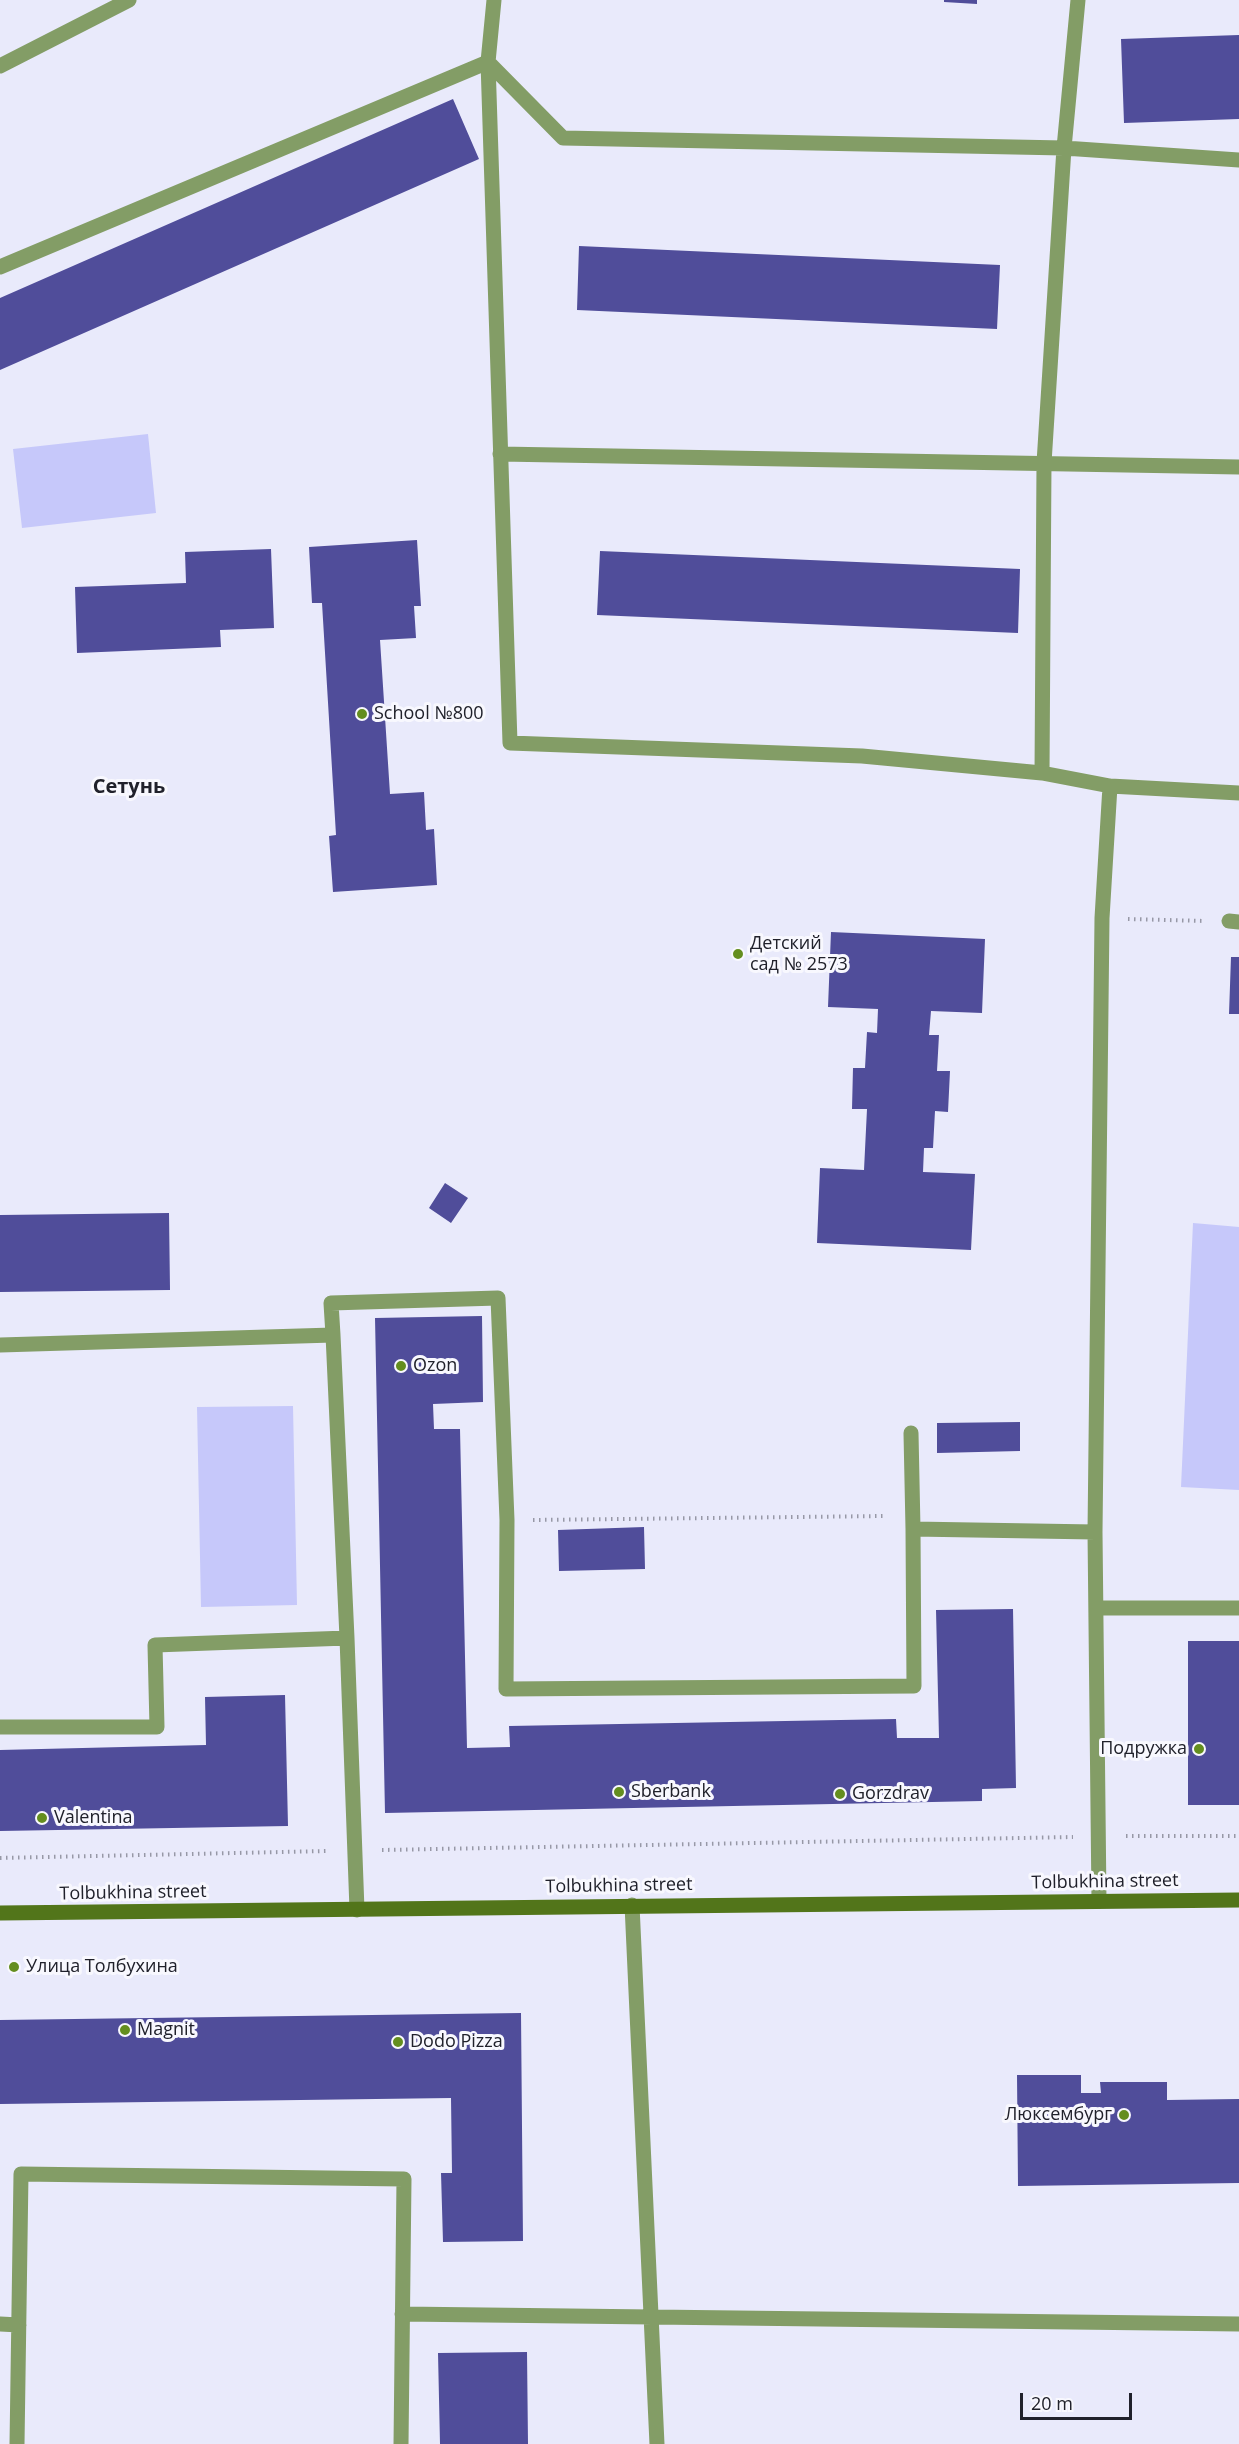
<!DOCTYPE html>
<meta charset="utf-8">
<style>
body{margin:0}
#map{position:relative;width:1239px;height:2444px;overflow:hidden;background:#e9eafb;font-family:"Open Sans",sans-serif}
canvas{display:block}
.scale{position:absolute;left:1020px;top:2393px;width:112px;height:27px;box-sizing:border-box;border:3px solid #20212b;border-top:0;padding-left:8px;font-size:18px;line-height:21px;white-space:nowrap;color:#20212b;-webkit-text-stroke:4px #f8f8fe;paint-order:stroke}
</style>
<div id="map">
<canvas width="1239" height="2444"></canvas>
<div class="scale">20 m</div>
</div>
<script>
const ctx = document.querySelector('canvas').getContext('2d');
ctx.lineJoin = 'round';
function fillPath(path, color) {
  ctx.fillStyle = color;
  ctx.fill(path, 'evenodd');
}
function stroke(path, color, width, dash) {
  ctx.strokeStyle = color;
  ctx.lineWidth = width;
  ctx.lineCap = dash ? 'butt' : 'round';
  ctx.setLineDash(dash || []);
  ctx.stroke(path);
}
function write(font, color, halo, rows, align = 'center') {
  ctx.font = font + ' "Open Sans",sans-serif';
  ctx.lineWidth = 6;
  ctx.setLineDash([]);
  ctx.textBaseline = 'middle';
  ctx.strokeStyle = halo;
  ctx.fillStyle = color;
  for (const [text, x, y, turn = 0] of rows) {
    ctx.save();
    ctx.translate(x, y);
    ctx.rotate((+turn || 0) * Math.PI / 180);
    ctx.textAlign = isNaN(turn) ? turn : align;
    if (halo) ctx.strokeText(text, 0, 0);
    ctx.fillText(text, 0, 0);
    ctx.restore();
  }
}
fillPath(new Path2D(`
 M148,434L156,513L22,528L13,449Z
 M1193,1223L1239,1227V1490L1181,1487Z
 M293,1406L297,1605L201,1607L197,1407Z`), '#c6c8fa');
fillPath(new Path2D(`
 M944,0H977V4L944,2Z
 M1239,35V119L1124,123L1121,39Z
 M453,99L479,159L0,370V298Z
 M579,246L1000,265L997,329L577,310Z
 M417,540L421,606H414L416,638L380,640L390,794L424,792L426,830L434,829L437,885L333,892L329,836L336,835L322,603H312L309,547Z
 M271,549L274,628L220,630L221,647L77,653L75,587L186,583L185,552Z
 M600,551L1020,569L1018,633L597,615Z
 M831,932L985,939L982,1013L931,1011L929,1035H939L937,1071H950L948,1112L935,1111L933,1148H924L923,1172L975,1174L971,1250L817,1243L820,1168L864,1170L867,1109H852L853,1068H865L867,1032L877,1033L878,1009L828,1007Z
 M1231,957H1239V1014H1229Z
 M445,1183L468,1198L451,1223L429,1208Z
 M169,1213L170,1290L0,1292V1215Z
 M482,1316L483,1402L433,1404L434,1429H460L467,1748L510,1747L509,1726L896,1719L897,1738H939L936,1610L1013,1609L1016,1788L982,1789V1801L385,1813L375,1318Z
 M1020,1422V1451L937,1453V1423Z
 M644,1527L645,1569L559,1571L558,1530Z
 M1188,1641H1239V1805H1188Z
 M285,1695L288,1826L0,1831V1750L206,1745L205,1697Z
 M521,2013L523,2241L443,2242L441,2173H452L451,2098L0,2104V2020Z
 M1017,2075H1081V2093H1101L1100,2082H1167V2100L1239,2099V2183L1018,2186Z
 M527,2352L528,2444H440L438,2353Z`), '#504d9a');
stroke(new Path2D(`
 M1128,919L1205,921
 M533,1520L885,1516
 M1126,1836H1239
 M382,1850L1073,1837
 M0,1858L329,1851`), '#9798a6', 4, [1.5, 4.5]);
stroke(new Path2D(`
 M494,0L488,62L510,743L862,756L1042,773L1110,786L1239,793
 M488,62L563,138L1064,148L1239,160
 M0,66L129,0
 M0,267L488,62
 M500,454L1239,467
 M1042,773L1044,463L1064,148L1078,0
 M1229,921L1239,922
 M0,1345L333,1335L331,1303L498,1298L507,1520L506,1689L914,1686L913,1529L1095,1532L1102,918L1110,786
 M911,1433L913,1529
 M1095,1532L1099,1901
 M1097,1608H1239
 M347,1638L357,1910
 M0,1727H157L155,1645L347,1638L333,1335
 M632,1905L657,2444
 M402,2314L1239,2324
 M0,2324L19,2325
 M17,2444L21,2174L404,2179L401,2444`), '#839d66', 15);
stroke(new Path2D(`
 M0,1913L1239,1900`), '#52751a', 15);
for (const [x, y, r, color] of [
 [362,714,6,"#648e1f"],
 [738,954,6,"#648e1f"],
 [401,1366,6,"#648e1f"],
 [1199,1749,6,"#648e1f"],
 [619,1792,6,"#648e1f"],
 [840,1794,6,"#648e1f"],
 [42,1818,6,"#648e1f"],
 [14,1967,6,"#648e1f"],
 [125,2030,6,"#648e1f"],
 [398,2042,6,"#648e1f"],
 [1124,2115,6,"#648e1f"]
]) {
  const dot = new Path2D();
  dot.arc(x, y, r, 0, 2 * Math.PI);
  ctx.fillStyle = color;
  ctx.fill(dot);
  stroke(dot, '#f8f8fe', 2);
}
write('18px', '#20212b', '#f8f8fe', [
 ["School №800",374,714],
 ["Детский",750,944],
 ["сад № 2573",750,965],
 ["Ozon",413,1366],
 ["Подружка",1187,1749,"right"],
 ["Sberbank",631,1792],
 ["Gorzdrav",852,1794],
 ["Valentina",54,1818],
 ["Улица Толбухина",26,1967],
 ["Magnit",137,2030],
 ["Dodo Pizza",410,2042],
 ["Люксембург",1112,2115,"right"]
], 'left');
write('18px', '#20212b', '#f8f8fe', [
 ["Tolbukhina street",1105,1882,-1],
 ["Tolbukhina street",619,1886,-1],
 ["Tolbukhina street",133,1893,-1]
]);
write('bold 20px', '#20212b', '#f8f8fe', [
 ["Сетунь",129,787]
]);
</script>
